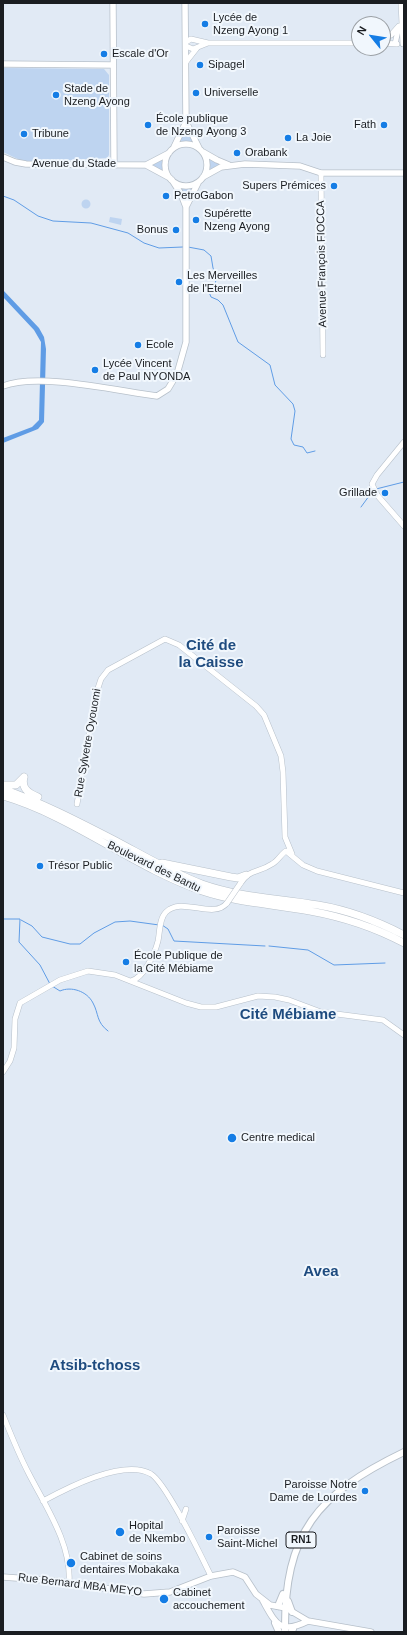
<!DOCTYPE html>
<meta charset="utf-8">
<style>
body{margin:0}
#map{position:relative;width:407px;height:1635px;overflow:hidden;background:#e1eaf5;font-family:Helvetica,sans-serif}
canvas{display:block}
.frame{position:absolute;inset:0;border:4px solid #1a1d21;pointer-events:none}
.north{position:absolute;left:351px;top:16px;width:40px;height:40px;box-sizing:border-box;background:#f1f7fd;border:1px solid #9ba0a5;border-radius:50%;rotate:300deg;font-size:11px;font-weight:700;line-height:16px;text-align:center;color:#1a1d21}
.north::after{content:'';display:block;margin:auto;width:14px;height:18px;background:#157de5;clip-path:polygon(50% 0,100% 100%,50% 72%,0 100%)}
</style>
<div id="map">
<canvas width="407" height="1635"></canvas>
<div class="frame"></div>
<div class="north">N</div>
</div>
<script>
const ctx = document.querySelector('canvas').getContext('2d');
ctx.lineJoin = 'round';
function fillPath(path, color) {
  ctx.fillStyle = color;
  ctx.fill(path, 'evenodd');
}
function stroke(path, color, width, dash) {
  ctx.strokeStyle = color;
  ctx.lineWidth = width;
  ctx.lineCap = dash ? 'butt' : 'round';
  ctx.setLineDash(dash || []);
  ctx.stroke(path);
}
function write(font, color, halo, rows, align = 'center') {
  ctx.font = font + ' Helvetica,sans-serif';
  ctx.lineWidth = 4;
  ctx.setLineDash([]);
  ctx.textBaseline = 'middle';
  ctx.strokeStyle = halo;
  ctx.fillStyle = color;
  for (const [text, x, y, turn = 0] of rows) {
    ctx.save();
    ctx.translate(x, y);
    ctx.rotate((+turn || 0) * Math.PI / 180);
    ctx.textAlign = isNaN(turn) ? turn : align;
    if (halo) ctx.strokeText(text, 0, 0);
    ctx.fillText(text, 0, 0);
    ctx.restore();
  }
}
fillPath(new Path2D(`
 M3,68L104,69L109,75V155L107,158L33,162L22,161L3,152Z
 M186,127L193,142L180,143Z
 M208,157L223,165L208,171L209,164Z
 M165,158L164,172L151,165Z
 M180,186H193L186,201Z
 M81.5 204a4.5 4.5 0 1 1 9 0a4.5 4.5 0 1 1-9 0Z
 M110,217L122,219L121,225L109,222Z`), '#bed4f0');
fillPath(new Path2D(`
 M3,290L39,328L44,337L46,349L44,422L38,429L3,443V438L32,427L39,420L41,342L34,330L3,297Z`), '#5f9ce5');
stroke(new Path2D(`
 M3,196L14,200L38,216L53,221L91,223L128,233L144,243L159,248L183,247
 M188,247L204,250L211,256L213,268L217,277L214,287L209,292L211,297L218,300L223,305L238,342L270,365L275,385L293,404L295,411L291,439L294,445L303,447L307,453L315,451
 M376,489L404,482
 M361,507L372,492
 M3,919H20L19,942L40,965L50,984
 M21,920L32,926L42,937L70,944H80L94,933L115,922L130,921L159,925
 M162,925L168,929L174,941L265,946
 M269,946L308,950L334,965L385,963
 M52,986L60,991C71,986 87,991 93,1003C99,1014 96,1022 108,1031`), '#5f9ce5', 1);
const tertiary = new Path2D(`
 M401,3L403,44
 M383,39L391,35L398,27
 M186,42L191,39L208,43H359
 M383,43L397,44
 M395,44L399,26
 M186,46L193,49L208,43
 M186,62L197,48
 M321,173L323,355
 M404,442L377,475L372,484L377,495L404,526
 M77,804L96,694L101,679L108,670L165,639L179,645L256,706L264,715L281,756L283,772L285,837L292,854
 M240,884C250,868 257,874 272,864C278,861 281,854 286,851L303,865L317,871L404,893
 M131,981C144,978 155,953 158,941C160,932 159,919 166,912C182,896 213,920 227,903
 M3,1072L10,1061L14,1048L15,1019L20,1003L60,980L88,971L115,975L186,1003L201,1007H216L258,996L275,997L289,1000L321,1012L383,1020L404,1035
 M3,1415C11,1435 19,1455 29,1474C46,1507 72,1545 69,1583
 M43,1501C67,1488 124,1458 151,1474C167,1484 201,1556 211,1576
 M182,1521L186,1509`);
const secondary = new Path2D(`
 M113,3L114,164
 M3,64L113,65
 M186,122L199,148
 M165 165a21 21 0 1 1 42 0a21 21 0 1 1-42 0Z
 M174,147L186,122L185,3
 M203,152L217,160L229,165
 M3,157L15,162L26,164L146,165L170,178
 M146,165L169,153
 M203,177L221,167L245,164L300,166L321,173H404
 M186,207L198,183
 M3,386C39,372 118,391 157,396L168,389L177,374L186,342V207L181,194L172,180
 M3,1577L56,1581L144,1594L170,1592L211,1576L233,1572L245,1577L256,1594L270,1605L286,1608L308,1621L371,1632
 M263,1601C276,1624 280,1635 308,1621`);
const primary = new Path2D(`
 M288,1601L292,1612
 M278,1606L283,1594
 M275,1623L279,1632
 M285,1632C284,1533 317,1494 404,1452
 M291,1632L293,1629`);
const trunk = new Path2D(`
 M24,777C21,788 28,793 38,797
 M3,785H16L24,777
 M3,789C43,803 81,823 118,842C146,857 173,873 202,884C242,898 278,898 318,905C348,910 377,921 404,935
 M3,796C74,817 133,867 202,891C238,903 273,904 310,911C343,917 374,927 404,943
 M162,863L231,877L238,878L246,875`);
stroke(tertiary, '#b7c0ca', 6);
stroke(secondary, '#b7c0ca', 7);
stroke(primary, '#b7c0ca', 8);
stroke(trunk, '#b7c0ca', 8);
stroke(tertiary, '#fff', 5);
stroke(secondary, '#fff', 5.5);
stroke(primary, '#fff', 6);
stroke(trunk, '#fff', 7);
const tertiaryBridge = new Path2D(`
 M227,903L240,884`);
stroke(tertiaryBridge, '#b7c0ca', 6, []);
stroke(tertiaryBridge, '#fff', 5);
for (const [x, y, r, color] of [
 [205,24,4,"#157de5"],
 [104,54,4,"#157de5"],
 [200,65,4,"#157de5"],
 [196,93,4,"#157de5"],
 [56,95,4,"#157de5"],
 [148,125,4,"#157de5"],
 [384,125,4,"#157de5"],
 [24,134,4,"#157de5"],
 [288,138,4,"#157de5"],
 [237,153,4,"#157de5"],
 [334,186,4,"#157de5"],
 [166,196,4,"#157de5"],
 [196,220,4,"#157de5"],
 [176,230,4,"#157de5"],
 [179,282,4,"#157de5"],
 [138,345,4,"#157de5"],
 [95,370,4,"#157de5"],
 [385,493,4,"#157de5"],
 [40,866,4,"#157de5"],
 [126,962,4,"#157de5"],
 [232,1138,5,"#157de5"],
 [365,1491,4,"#157de5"],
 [120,1532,5,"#157de5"],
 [209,1537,4,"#157de5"],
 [71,1563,5,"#157de5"],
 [164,1599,5,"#157de5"]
]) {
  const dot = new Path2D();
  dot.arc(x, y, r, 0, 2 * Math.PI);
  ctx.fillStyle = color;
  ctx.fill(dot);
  stroke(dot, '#f1f7fd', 1.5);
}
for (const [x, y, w] of [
 [301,1540,30]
]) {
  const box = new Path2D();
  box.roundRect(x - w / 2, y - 8, w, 16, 3);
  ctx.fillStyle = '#f1f7fd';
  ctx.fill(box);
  stroke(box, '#1a1d21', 1);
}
write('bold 10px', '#1a1d21', null, [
 ["RN1",301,1540]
]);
write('11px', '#1a1d21', '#f1f7fd', [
 ["Lycée de",213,18],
 ["Nzeng Ayong 1",213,31],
 ["Escale d'Or",112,54],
 ["Sipagel",208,65],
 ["Stade de",64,89],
 ["Nzeng Ayong",64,102],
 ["Universelle",204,93],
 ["École publique",156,119],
 ["de Nzeng Ayong 3",156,132],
 ["Fath",376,125,"right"],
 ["Tribune",32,134],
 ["La Joie",296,138],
 ["Orabank",245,153],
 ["Supers Prémices",326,186,"right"],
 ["PetroGabon",174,196],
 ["Supérette",204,214],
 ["Nzeng Ayong",204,227],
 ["Bonus",168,230,"right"],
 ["Les Merveilles",187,276],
 ["de l'Eternel",187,289],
 ["Ecole",146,345],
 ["Lycée Vincent",103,364],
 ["de Paul NYONDA",103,377],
 ["Grillade",377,493,"right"],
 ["Trésor Public",48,866],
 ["École Publique de",134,956],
 ["la Cité Mébiame",134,969],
 ["Centre medical",241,1138],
 ["Paroisse Notre",357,1485,"right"],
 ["Dame de Lourdes",357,1498,"right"],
 ["Hopital",129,1526],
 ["de Nkembo",129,1539],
 ["Paroisse",217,1531],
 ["Saint-Michel",217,1544],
 ["Cabinet de soins",80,1557],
 ["dentaires Mobakaka",80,1570],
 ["Cabinet",173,1593],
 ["accouchement",173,1606]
], 'left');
write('11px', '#1a1d21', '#f1f7fd', [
 ["Avenue du Stade",74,164],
 ["Avenue François FIOCCA",322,264,-91],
 ["Rue Sylvetre Oyouomi",88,743,-80],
 ["Boulevard des Bantu",154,867,26],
 ["Rue Bernard MBA MEYO",80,1585,7]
]);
write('bold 15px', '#1e4b7f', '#f1f7fd', [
 ["Cité de",211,646],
 ["la Caisse",211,663],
 ["Cité Mébiame",288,1015],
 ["Avea",321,1272],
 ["Atsib-tchoss",95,1366]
]);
</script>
